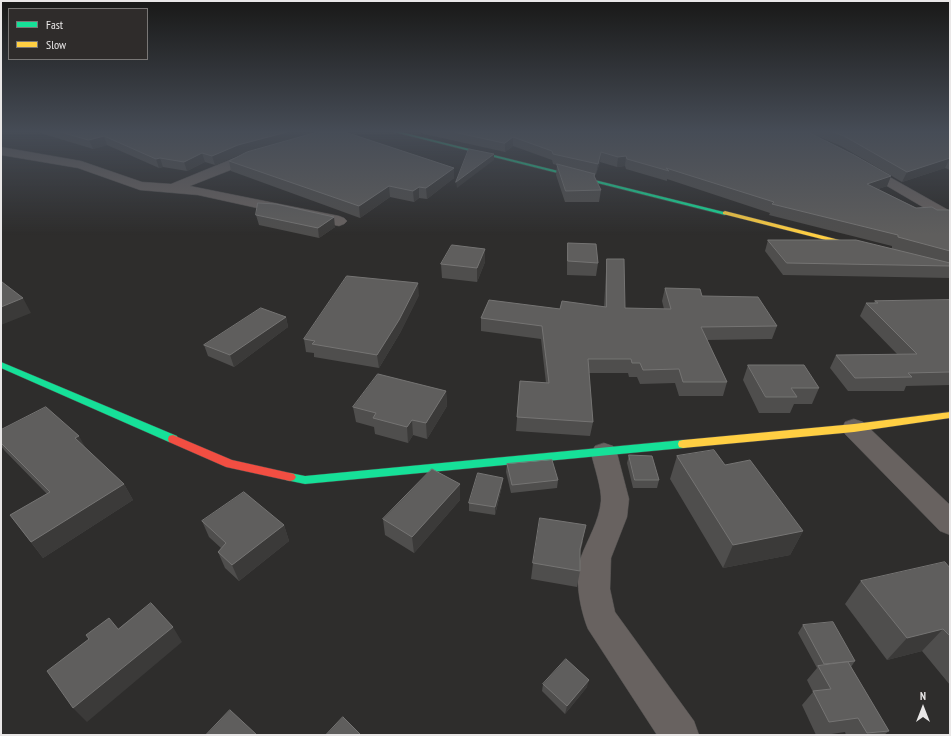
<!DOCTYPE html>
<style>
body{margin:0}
#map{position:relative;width:951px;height:736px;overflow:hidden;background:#2e2d2c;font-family:"PT Sans Narrow",sans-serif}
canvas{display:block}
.frame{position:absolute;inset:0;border:2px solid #e9e7e7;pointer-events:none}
.legend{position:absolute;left:8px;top:8px;width:140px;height:52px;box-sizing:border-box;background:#2f2c2b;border:1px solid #797776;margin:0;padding:5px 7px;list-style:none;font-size:12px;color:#e9e7e7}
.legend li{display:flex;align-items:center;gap:8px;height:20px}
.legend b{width:20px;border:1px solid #797776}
.north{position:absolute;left:903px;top:688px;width:40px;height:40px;-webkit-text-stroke:3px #2f2c2b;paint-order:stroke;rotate:0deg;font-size:11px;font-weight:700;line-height:16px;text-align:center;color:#e9e7e7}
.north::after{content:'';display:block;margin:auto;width:14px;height:18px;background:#e9e7e7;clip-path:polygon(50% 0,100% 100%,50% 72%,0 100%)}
</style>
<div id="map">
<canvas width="951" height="736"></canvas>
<div class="frame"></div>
<ul class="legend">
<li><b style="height:5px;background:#16e098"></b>Fast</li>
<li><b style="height:5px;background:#ffcf43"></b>Slow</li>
</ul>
<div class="north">N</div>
</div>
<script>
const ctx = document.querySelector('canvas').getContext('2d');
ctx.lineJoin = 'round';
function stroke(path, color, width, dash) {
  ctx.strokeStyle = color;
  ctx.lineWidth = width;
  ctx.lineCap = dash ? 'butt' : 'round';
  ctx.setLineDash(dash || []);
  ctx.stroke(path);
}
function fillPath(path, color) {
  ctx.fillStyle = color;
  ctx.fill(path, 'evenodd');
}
const street = new Path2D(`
 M1,147L81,161L142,182L171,184L232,159L257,151L263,155L261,158L190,186L339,216L344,218L347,221L344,224L339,226L198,195L140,190L78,168L1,155Z
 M863,162L950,211V222L945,220L858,169L857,166L858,163Z
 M854,419L863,422L950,505V535L940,531L845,434L842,428L845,422Z
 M604,443L613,446L617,453L629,499L627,517L611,558L610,589L615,612L694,721L699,735H657L588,629C580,609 574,578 581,557C588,538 599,522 601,501C602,489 594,466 591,453L595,446Z`);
const fast = new Path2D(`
 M394,132H401L728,213L725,215Z
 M1,362L177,436L178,439L177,442H169L1,368Z
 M683,440L687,441L688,444L687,447L683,448L305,484L286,480L284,477L286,474L290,473L305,476Z`);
const slow = new Path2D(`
 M725,211L863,246L864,247L861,249L723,214V212Z
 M950,412V418L854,432L683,448L679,447L678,444L679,441L683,440L854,424Z`);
const jam = new Path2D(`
 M173,435L232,460L290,473L294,474L296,477L294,480L290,481L226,467L169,442L168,439L169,436Z`);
stroke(street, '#4c4b4a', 1);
stroke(fast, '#4c4b4a', 1);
stroke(slow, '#4c4b4a', 1);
stroke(jam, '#4c4b4a', 1);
fillPath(street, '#686260');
fillPath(fast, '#16e098');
fillPath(slow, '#ffcf43');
fillPath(jam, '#f24e42');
fillPath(new Path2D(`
 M37,132H345L454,168V178L427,199L419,198L414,202L390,197L360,218L231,171L229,161L317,132L241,154L215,165L205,162L187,171L163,167L159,168L107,145L93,149Z
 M419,132H808L891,176L887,186L878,189L916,208L937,210H950V278L783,275L765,251L768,240L892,249V246L769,215L770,213L667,179V181L626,169L625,166L617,167L600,162L596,174H595V177L601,190L599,202H565L556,175L557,165L553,164L552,160L513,146L505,152L424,134Z
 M808,132H950V170L945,168L902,182L841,146Z
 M256,215L335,227L319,238L259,225Z
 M568,243L598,263L596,276L567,275V256Z
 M607,259L625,308L664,309L662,301L665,288L702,296L777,326L772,339L707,340L727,382L723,396H679L675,383L640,384L637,377H629L628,373H589L593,422L590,436L516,431L520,381L546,383L541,339L481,331V318L560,309L604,307L606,271Z
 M485,262L477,282L442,278L441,264Z
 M419,295L400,333L379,368L314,357V353L306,352L304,339Z
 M950,300V385L906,386L904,391H848L830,368L836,355L897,354L860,316L866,303H874L875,301Z
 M286,317L288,327L234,367L208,356L204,345Z
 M748,365L819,388L812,404H794L790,413H759L743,380Z
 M446,391L447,406L427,439L413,435L408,443L375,434L374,427L356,422L353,407Z
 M1,430L86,449L124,484L133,500L43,558L10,515L47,494L4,450L1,446Z
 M629,455L659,480L657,488H633L627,463Z
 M677,456L725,465L803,531L790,555L723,568L670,479Z
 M507,464L558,480L557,488L511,493L506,472Z
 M460,484V500L414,553L385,535L383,519Z
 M502,486L495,515L469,511V503Z
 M202,521L284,525L289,541L239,581L225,568L218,552L221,548L209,537Z
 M583,541L580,553V571L577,587L531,579L533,563Z
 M950,568V685L922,651L887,660L845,604L861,581Z
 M803,625L855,661L851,667L889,731L884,735H846L845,732L825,735H816L802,705L813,692L807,680L817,668L798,633Z
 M543,684L587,687L565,714L542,691Z`), '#4f4e4d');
fillPath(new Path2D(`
 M287,132H318L241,154L215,165L212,156L238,145Z
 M104,136L107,145L93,149L89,140Z
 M513,137V146L505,152V143Z
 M601,152L600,162L596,174L598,164Z
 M202,153L205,162L187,171L184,162Z
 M494,154V160L457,188L456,182Z
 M626,156L625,166L617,167L618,157Z
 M160,158L163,167L159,168L156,159Z
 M950,158L945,168L902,182L907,172Z
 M454,168V178L427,199L426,188Z
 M891,176L887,186L863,194L867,184Z
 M389,186L390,197L360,218L359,206Z
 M419,187V198L414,202L413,191Z
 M334,217L335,227L319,238L318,228Z
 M485,249V262L477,282V268Z
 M418,283L419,295L400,333L379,368L377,355Z
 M23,298L31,313L1,325V307Z
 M286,317L288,327L234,367L230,355Z
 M446,391L447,406L427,439L426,423Z
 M412,420L413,435L408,443L407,427Z
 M79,436L88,452L75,438Z
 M503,478L502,486L495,515V507Z
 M124,484L133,500L43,558L31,542Z
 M460,484V500L414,553L412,537Z
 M284,525L289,541L239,581L232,565Z
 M803,531L790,555L723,568L733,545Z
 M173,627L182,642L87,722L73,708Z
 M943,629L922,651L887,660L907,638Z
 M589,680L587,687L565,714L567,706Z`), '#3b3a39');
const building = new Path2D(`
 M61,132H287L238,145L212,156L202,153L184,162L160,158L156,159L104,136L89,140Z
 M318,132H345L454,168L426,188L419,187L413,191L389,186L359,206L229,161L247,152Z
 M454,132H808L854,155L891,176L867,184L916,208L932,207L937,210H950V251L898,237V235L772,204L774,202L666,168L669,171L627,159L626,156L618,157L601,152L598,164L553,154L552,151L513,137L505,143Z
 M833,132H950V158L907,172L844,136Z
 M469,149L494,154L456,182Z
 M557,164L595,174L594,176L601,190L566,191Z
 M258,203L276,204L334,217L318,228L256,215Z
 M768,240H856L950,263V266L787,263Z
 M568,243L596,244L598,263L568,261Z
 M452,245L485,249L477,268L441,264Z
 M607,259H624L625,308L671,309L665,288L700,289L702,296L758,297L777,326L701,327L727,382H683L679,369L643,370L640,363H632L631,359H588L593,422L517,417L520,381L549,383L542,326L481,318L489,300L560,309L562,301L606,307Z
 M347,276L418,283L399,320L377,355L312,344L315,341L304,339Z
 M2,282L23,298L1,307V283Z
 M950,300V372L908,373L912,377L855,378L836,355L917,354L866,303H878L875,301Z
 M261,308L286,317L230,355L204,345Z
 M748,365H804L819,388H791L797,397H766Z
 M378,374L446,391L426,423L412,420L407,427L373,418L376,413L353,407Z
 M46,407L79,436L75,438L124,484L31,542L10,515L50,492L1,443V430Z
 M714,450L725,465L750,460L803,531L733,545L677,456Z
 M629,455L652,456L659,480H635Z
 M552,460L558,480L512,485L507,464Z
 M432,469L460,484L412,537L383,519Z
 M478,473L503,478L495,507L469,503Z
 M244,492L284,525L232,565L218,552L226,543L202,521Z
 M540,518L586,525L580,549V571L533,563Z
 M945,562L950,568V636L943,629L907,638L861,581Z
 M151,603L173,627L73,708L47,671L89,639L86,635L109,618L118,629Z
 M833,622L855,661L824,664L803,625Z
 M566,659L589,680L567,706L543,684Z
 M848,662L889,731L867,733L858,718L829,722L813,691L831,689L818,666Z
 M230,710L257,735H206Z
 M343,717L361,735H326Z`);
fillPath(building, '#5f5e5d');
stroke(building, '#757473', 1);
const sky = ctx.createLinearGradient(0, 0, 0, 235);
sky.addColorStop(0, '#191918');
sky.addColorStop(0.56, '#464c56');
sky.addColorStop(1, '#464c5600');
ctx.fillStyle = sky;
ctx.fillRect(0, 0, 951, 235);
</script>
